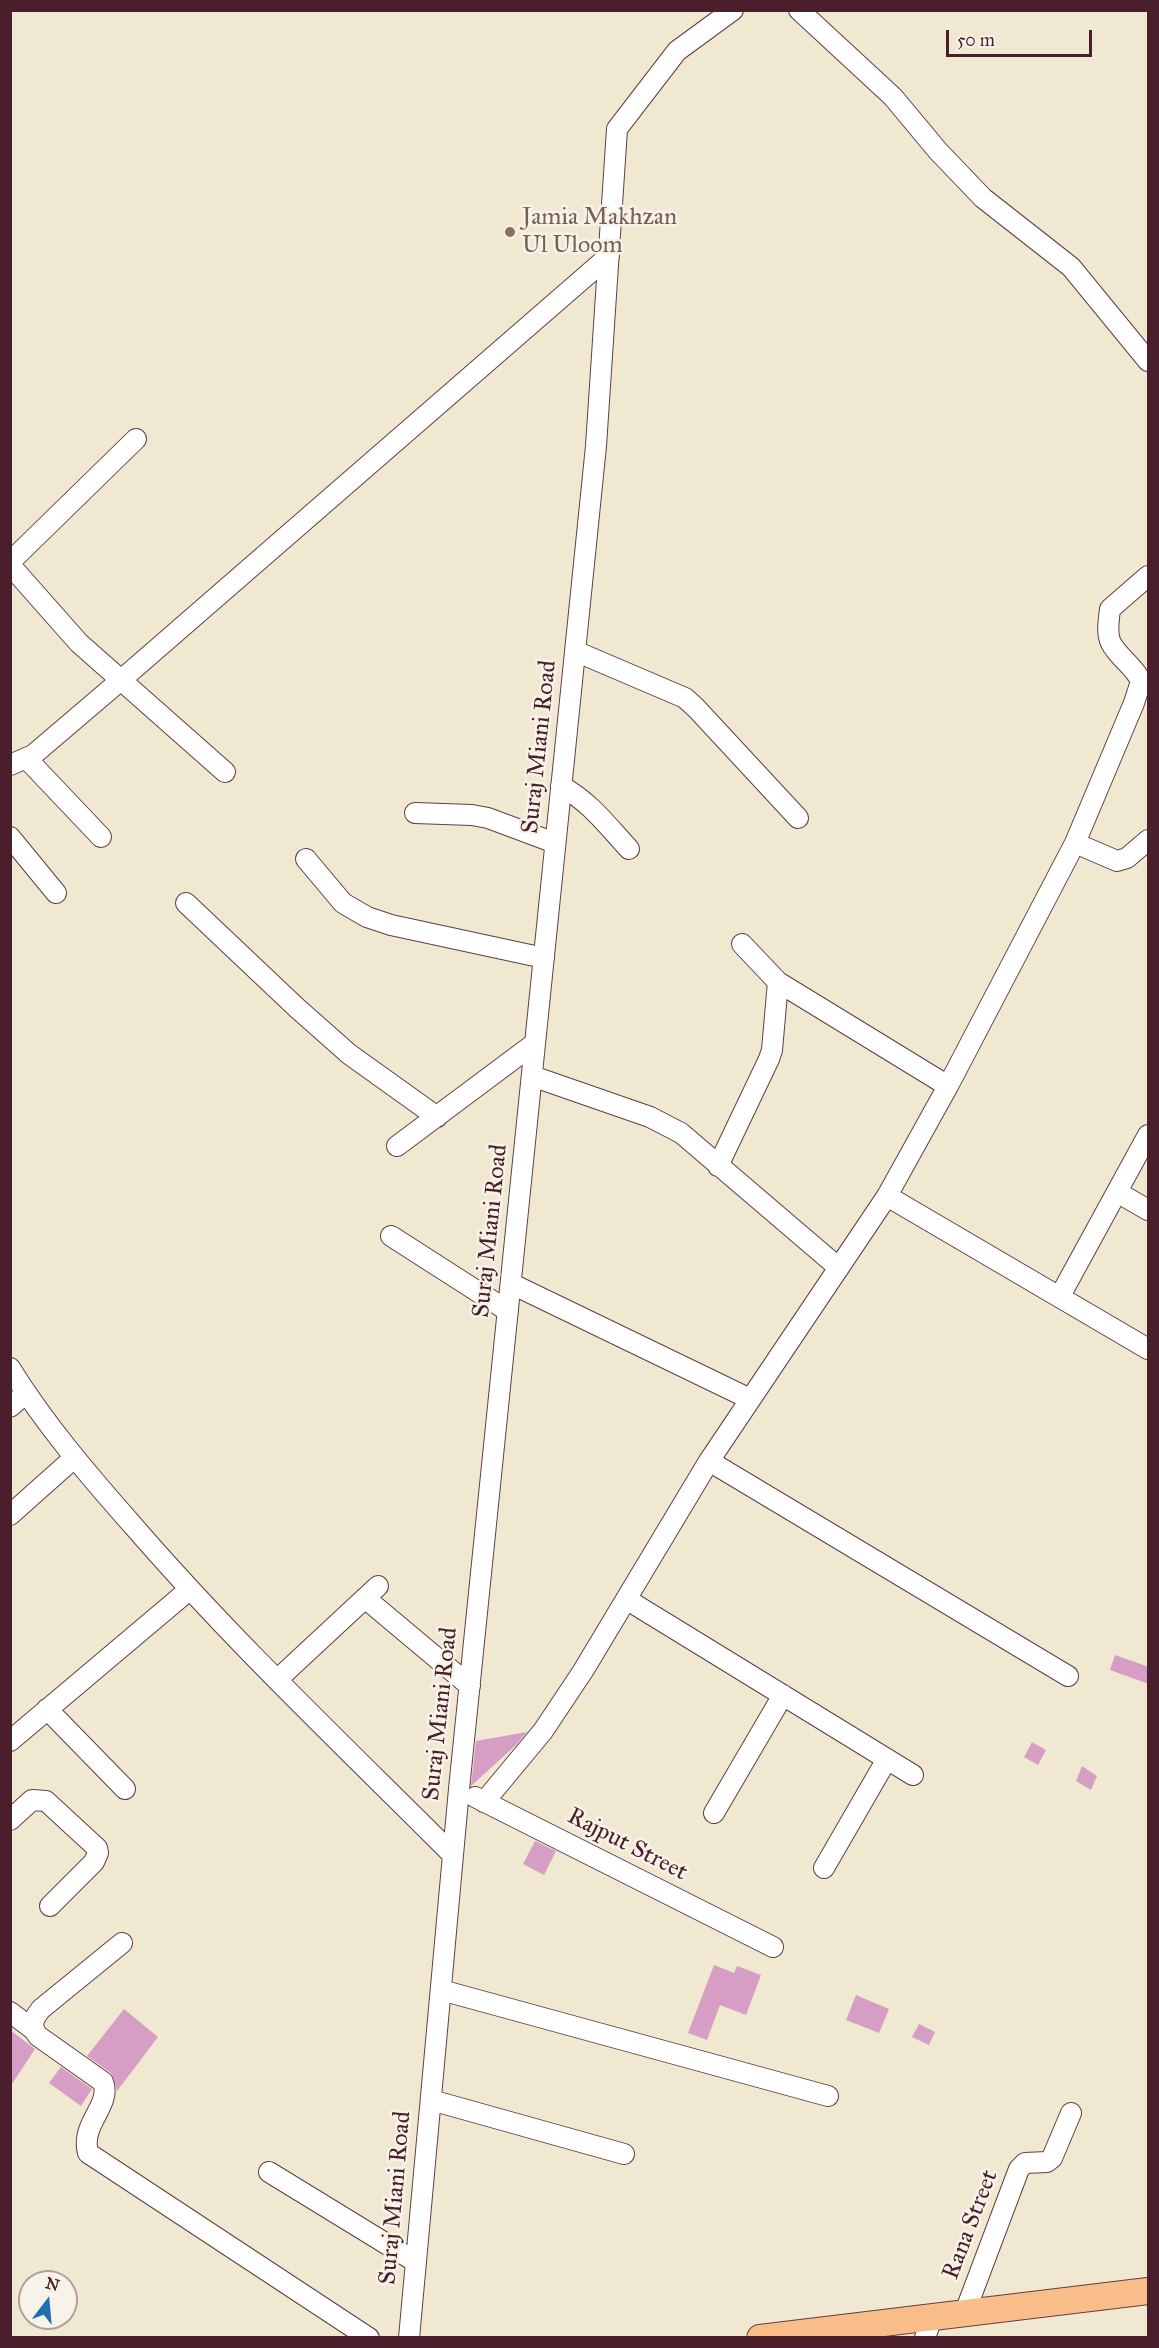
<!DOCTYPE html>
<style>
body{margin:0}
#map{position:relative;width:1159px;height:2348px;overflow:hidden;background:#f0e8d0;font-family:"IM FELL Great Primer",serif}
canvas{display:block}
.frame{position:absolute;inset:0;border:12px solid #4a1f2b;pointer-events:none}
.north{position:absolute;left:18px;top:2270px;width:60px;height:60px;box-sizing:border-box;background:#f7f3e8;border:2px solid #b29e9c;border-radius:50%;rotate:16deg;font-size:16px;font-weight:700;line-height:24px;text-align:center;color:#4a1f2b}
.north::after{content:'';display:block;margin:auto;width:21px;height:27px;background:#1f6fb2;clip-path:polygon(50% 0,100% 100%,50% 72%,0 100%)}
.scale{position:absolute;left:946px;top:30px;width:146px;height:27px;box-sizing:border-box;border:3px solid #4a1f2b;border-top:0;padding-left:8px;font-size:18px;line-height:21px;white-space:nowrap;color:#4a1f2b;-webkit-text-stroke:4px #f7f3e8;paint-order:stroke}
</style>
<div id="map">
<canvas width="1159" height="2348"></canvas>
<div class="frame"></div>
<div class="north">N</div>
<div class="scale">50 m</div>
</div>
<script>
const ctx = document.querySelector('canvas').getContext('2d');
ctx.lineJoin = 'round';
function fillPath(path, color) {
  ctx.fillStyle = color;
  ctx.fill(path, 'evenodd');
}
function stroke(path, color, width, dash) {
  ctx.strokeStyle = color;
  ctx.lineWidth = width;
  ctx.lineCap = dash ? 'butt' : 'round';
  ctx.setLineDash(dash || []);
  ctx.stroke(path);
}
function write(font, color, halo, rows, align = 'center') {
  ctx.font = font + ' "IM FELL Great Primer",serif';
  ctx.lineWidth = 5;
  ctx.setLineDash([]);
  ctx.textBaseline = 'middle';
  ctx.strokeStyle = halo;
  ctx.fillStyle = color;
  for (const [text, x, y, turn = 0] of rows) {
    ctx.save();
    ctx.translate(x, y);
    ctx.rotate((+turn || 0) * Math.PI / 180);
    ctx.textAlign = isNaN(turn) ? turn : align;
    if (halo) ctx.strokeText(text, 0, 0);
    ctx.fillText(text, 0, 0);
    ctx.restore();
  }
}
fillPath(new Path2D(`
 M1115,1655L1149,1667V1684L1110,1670Z
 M527,1732L516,1745L471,1786L476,1741Z
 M1032,1742L1046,1750L1038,1765L1024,1757Z
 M1082,1766L1097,1776L1091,1790L1076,1781Z
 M535,1841L556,1851L544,1875L523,1864Z
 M714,1965L734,1973L737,1966L761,1975L746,2015L720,2005L707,2040L688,2033Z
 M856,1995L889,2009L879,2033L846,2020Z
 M124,2009L158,2037L117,2091L111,2073L87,2056Z
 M919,2024L935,2032L929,2045L912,2037Z
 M10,2030L35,2049L10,2087Z
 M61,2067L92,2089L81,2106L49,2083Z`), '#d79ec5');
const minor = new Path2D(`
 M799,10L893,97L938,151L983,198L1071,267L1148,361
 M10,562L136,439
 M10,565L79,643L225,772
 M575,651L685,698L696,708L798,818
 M27,759L101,837
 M10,765L33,755L121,680L609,256
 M561,786C590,802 607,825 629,849
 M415,813L472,815L488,818L555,843
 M10,837L56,893
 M1075,843L1117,861L1127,858L1148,840
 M306,859L343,903L367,917L391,925L544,958
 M186,903L297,1008L349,1054L437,1117
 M742,944L778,982L948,1086
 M532,1076L650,1117L681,1133L839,1268
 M397,1146L535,1043
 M718,1166L769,1059L772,1050L778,982
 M1117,1192L1148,1210
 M887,1196L1148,1349
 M391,1236L508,1311
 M512,1284L750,1399
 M1060,1296L1148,1135
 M10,1368C46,1426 91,1478 136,1529C235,1643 346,1748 453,1855
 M10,1407L26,1393
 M709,1461L1068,1676
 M10,1515L74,1458
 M365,1598L470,1686
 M626,1599L913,1775
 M278,1679L378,1586
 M47,1709L125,1789
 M10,1741L189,1590
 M475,1797L773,1947
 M484,1802L543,1731L583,1671L709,1461L887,1196L948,1086L1075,843L1134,703L1141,681C1134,666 1118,657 1111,643C1106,633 1109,619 1110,609L1148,576
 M714,1813L783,1695
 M10,1820L32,1800L46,1801L97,1848L98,1853L94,1862L50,1906
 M824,1868L887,1759
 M122,1943L41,2009C33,2019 30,2026 38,2036L103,2082C112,2106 80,2123 88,2153L369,2338
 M441,1990L828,2096
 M10,2012L34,2030
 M431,2100L624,2154
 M269,2172L416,2262
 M965,2312L1019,2169L1025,2163L1047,2162L1052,2158L1071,2113
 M409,2338L459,1789L596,446L617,129L677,51L733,10
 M925,2338L932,2318`);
const major = new Path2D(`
 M760,2338L1148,2291`);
stroke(minor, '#633d44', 22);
stroke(major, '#633d44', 28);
stroke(minor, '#fff', 20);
stroke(major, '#f8bd88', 26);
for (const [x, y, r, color] of [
 [510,232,6,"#8d6e63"]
]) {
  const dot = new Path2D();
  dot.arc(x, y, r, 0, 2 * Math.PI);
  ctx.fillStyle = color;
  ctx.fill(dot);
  stroke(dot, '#f7f3e8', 2);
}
write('24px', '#785e54', '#f7f3e8', [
 ["Jamia Makhzan",522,218],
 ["Ul Uloom",522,246]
], 'left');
write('24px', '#4a1f2b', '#f7f3e8', [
 ["Suraj Miani Road",540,747,-84],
 ["Suraj Miani Road",491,1231,-84],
 ["Suraj Miani Road",441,1714,-84],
 ["Rajput Street",627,1845,27],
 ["Suraj Miani Road",396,2198,-85],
 ["Rana Street",971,2225,-69]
]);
</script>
